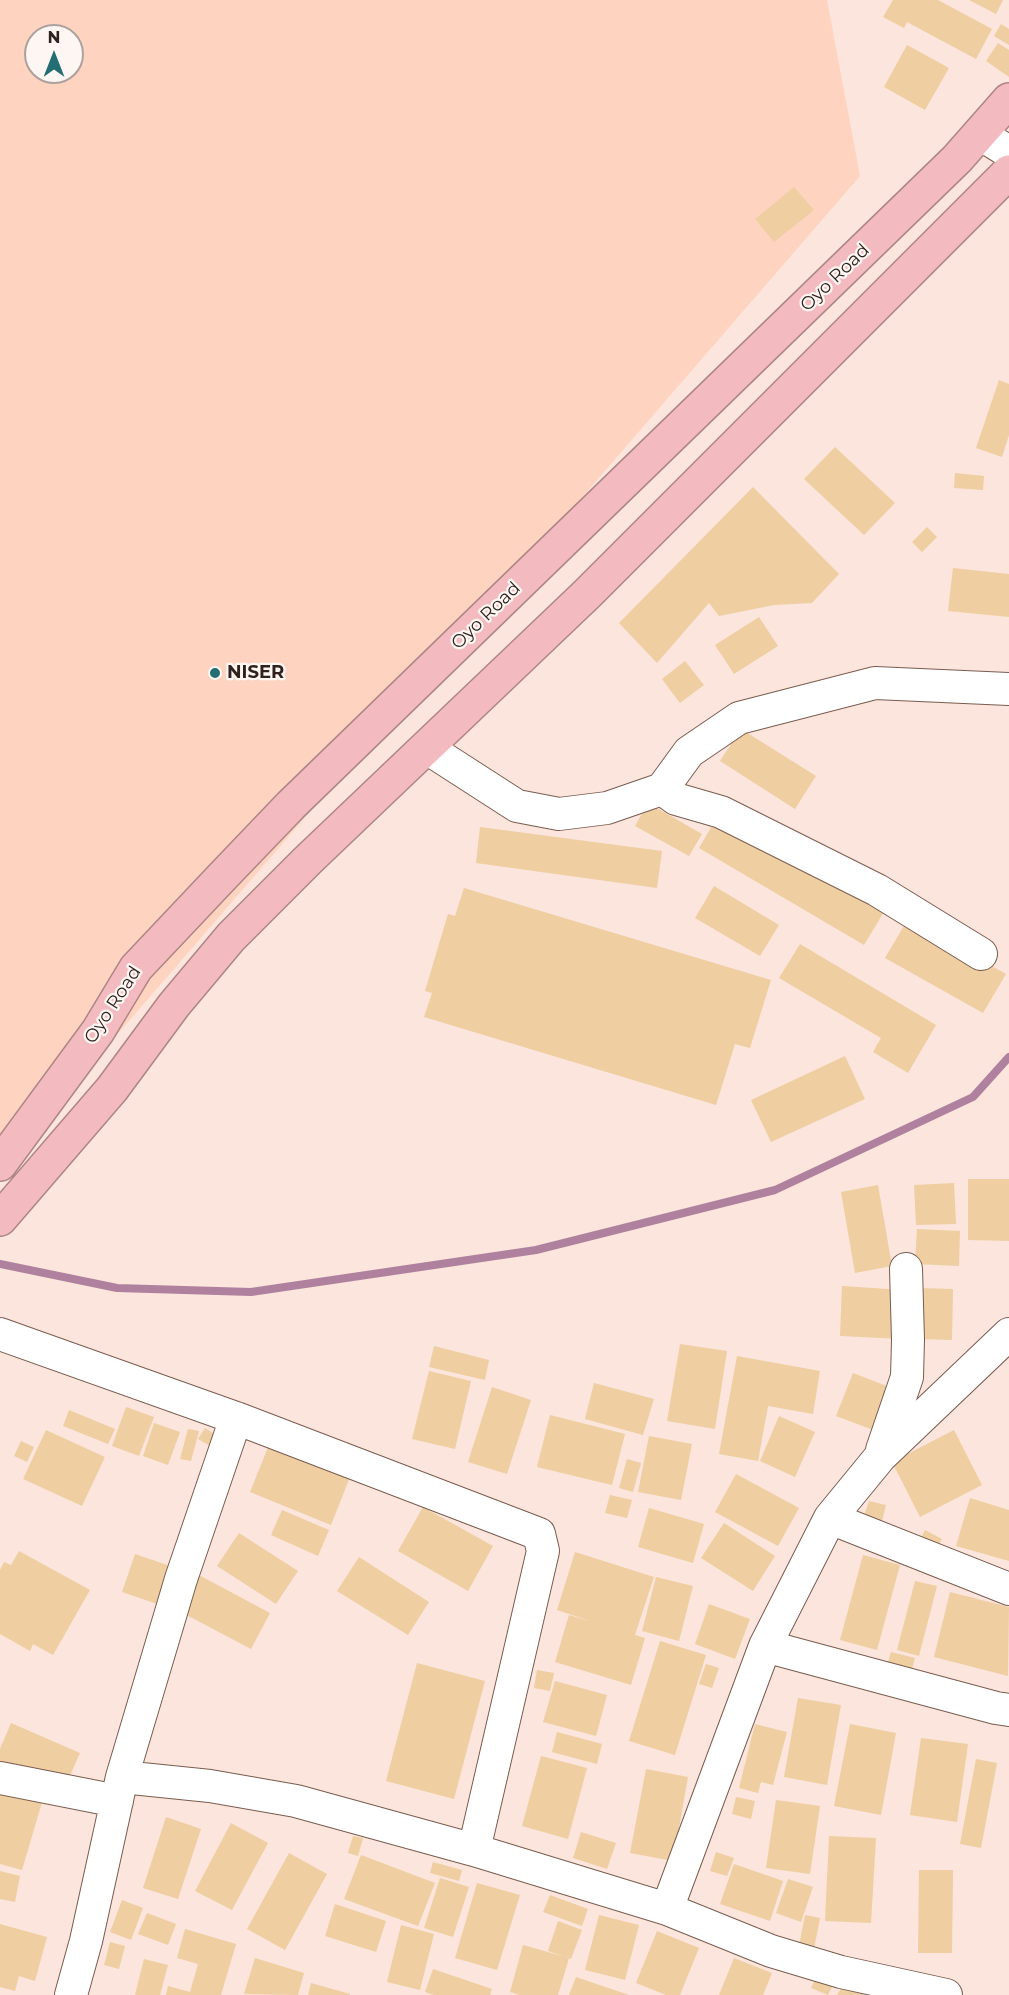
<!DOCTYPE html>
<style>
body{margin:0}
#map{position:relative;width:1009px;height:1995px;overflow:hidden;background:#fbe5dc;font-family:Montserrat,sans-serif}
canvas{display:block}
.north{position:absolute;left:24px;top:24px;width:60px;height:60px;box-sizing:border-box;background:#fdf6f3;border:2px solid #aba19d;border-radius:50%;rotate:0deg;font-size:16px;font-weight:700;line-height:24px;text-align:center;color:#2f221d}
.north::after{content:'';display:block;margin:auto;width:21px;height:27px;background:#236e72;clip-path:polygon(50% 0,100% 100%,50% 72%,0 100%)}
</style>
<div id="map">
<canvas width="1009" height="1995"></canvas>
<div class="north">N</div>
</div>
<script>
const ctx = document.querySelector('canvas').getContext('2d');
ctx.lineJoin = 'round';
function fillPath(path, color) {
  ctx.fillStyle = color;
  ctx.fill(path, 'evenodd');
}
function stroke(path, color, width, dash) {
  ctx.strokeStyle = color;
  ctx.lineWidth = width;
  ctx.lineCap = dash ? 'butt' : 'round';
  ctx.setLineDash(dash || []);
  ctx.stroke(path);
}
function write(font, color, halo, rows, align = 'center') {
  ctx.font = font + ' Montserrat,sans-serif';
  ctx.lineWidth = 4.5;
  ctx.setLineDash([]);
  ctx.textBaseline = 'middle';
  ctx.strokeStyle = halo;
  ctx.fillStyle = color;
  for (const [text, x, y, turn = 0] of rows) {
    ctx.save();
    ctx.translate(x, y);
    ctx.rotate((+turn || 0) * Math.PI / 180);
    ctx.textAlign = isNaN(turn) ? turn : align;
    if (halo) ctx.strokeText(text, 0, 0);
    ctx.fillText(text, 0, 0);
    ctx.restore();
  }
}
fillPath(new Path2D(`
 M0,0H827L860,176L0,1170ZM36,36H72V72H36Z`), '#fed3c0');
stroke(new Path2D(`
 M0,1264L117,1288L251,1292L536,1250L775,1190L973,1097L1009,1057`), '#b0819e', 8);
fillPath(new Path2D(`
 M893,0H938L992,29L976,59L907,22L904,28L883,17Z
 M969,0H1003L996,14Z
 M1001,24L1009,29V45L994,36Z
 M998,43L1009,50V77L986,61Z
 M907,45L949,68L925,110L884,87Z
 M794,187L814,210L774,242L755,219Z
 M999,380L1009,384V435L1002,457L976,448Z
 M835,447L895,503L864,535L804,479Z
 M955,473L984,476L983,490L954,488Z
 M753,487L839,574L812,603L774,605L719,616L709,603L657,663L619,623Z
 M927,527L937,537L922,552L912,542Z
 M953,568L1009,574V617L948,611Z
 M759,617L778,646L734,674L715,645Z
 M685,661L704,685L680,703L662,679Z
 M741,729L816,776L795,809L720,761Z
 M648,803L702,834L689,856L635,826Z
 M720,812L885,910L864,945L699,848Z
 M480,827L662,851L657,888L476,863Z
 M714,886L779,925L760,956L695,918Z
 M464,888L771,980L750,1048L735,1044L716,1105L424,1017L432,993L425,991L448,914L455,916Z
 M908,919L1006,974L983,1013L885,958Z
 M800,944L936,1025L908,1073L873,1052L881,1038L779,978Z
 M845,1056L865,1099L771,1142L751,1100Z
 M968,1179H1009V1241L968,1240Z
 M954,1183L956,1224L916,1225L914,1185Z
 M878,1185L892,1266L855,1273L841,1192Z
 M917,1229L960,1231L959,1266L915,1264Z
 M842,1286L903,1290L900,1339L840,1336Z
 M920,1288L953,1289L952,1340L919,1339Z
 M680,1344L727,1351L715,1429L667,1421Z
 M434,1346L489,1360L485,1380L429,1367Z
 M737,1356L820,1371L813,1414L768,1406L758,1461L719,1454Z
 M429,1371L471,1381L455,1449L412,1439Z
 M853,1373L892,1388L876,1431L836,1416Z
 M594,1383L654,1399L643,1435L585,1419Z
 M492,1387L531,1400L507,1474L468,1462Z
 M126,1407L154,1417L139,1456L112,1446Z
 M69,1410L115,1429L108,1444L63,1426Z
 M550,1415L625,1434L612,1485L537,1467Z
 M779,1416L815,1432L795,1477L760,1461Z
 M154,1423L180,1432L168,1465L143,1456Z
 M205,1428L216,1435L210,1446L198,1439Z
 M188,1429L199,1431L191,1461L180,1459Z
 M46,1430L105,1457L82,1506L23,1479Z
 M954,1430L982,1485L920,1517L892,1462Z
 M649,1436L692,1444L681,1500L638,1492Z
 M21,1441L34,1447L27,1462L14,1456Z
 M269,1445L350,1477L331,1525L250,1492Z
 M627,1459L641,1463L633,1492L619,1488Z
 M736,1474L799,1508L778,1546L715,1512Z
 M610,1495L632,1500L627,1518L605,1513Z
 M970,1498L1009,1510V1561L956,1546Z
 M869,1501L886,1505L882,1521L864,1516Z
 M423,1507L493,1546L468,1591L398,1551Z
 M649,1508L704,1524L693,1563L638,1547Z
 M282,1510L329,1530L318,1556L271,1535Z
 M724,1523L775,1556L753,1591L701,1558Z
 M925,1530L942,1539L936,1549L920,1540Z
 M239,1533L298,1571L276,1604L217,1566Z
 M19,1551L90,1590L53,1655L33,1644L30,1651L0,1634V1570L4,1562L11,1565Z
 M575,1552L654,1577L635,1635L645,1638L631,1685L555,1662L569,1615L593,1622L557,1610Z
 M135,1554L173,1567L160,1605L122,1592Z
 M863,1555L900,1565L877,1650L840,1640Z
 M359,1557L429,1602L408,1635L337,1591Z
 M197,1574L270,1613L251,1649L177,1610Z
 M656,1577L693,1586L679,1641L642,1631Z
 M915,1581L937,1586L919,1656L897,1650Z
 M950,1592L1009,1607L1008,1676L934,1657Z
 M709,1604L750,1619L735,1659L695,1644Z
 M660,1641L706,1655L675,1755L629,1741Z
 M891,1652L915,1658L911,1673L887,1666Z
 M417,1663L485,1681L454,1799L386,1781Z
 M706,1664L719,1668L712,1688L699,1684Z
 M537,1670L554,1673L550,1691L534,1688Z
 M555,1681L607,1695L596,1736L543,1722Z
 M798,1698L841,1705L827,1785L784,1777Z
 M11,1723L80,1753L64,1789L0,1761V1749Z
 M755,1724L787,1732L773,1785L761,1782L758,1793L739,1788Z
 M850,1724L896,1733L881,1815L834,1806Z
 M557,1732L602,1744L597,1764L552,1752Z
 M921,1738L968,1744L957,1822L910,1815Z
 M541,1756L587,1768L568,1839L522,1826Z
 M976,1759L997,1763L981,1848L960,1844Z
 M646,1769L688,1777L673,1861L630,1853Z
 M0,1786L43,1799L22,1870L0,1864Z
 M736,1797L755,1801L751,1819L732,1814Z
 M776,1800L820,1806L810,1874L766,1868Z
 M166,1817L201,1829L178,1899L143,1888Z
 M231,1823L268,1843L232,1910L195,1891Z
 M581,1832L616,1843L607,1869L573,1858Z
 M353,1836L363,1838L358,1856L348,1853Z
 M829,1836L876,1838L871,1923L825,1921Z
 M716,1852L734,1858L727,1876L710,1871Z
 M289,1853L327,1874L285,1950L247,1929Z
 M361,1855L435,1883L418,1926L344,1899Z
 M433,1862L462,1870L459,1881L430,1873Z
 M734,1864L783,1881L770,1921L720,1904Z
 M919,1870H953L952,1953H918Z
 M0,1871L20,1876L15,1902L0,1899Z
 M440,1878L469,1887L453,1937L424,1928Z
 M788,1879L813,1887L801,1922L776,1913Z
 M477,1883L520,1895L497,1970L455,1958Z
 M550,1895L588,1909L582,1926L543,1912Z
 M122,1900L143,1908L131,1940L110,1932Z
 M335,1904L386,1921L376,1952L325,1936Z
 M147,1913L176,1924L168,1945L138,1934Z
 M599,1915L639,1925L625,1980L585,1970Z
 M805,1915L820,1918L814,1949L799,1946Z
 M558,1921L582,1930L571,1959L548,1951Z
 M0,1924L47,1937L35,1981L19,1976L15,1991L0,1987Z
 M401,1925L434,1934L420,1990L387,1982Z
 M185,1929L236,1944L221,1995H166L168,1986L190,1992L198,1964L177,1958Z
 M657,1931L699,1948L680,1995H666L636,1983Z
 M110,1942L125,1946L119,1969L104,1965Z
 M523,1945L569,1958L558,1995H520L510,1992Z
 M255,1958L304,1973L298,1995L244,1994Z
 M734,1958L772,1973L763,1995H719Z
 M144,1959L168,1965L160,1995H135Z
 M433,1969L492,1989L490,1995H434L425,1992Z
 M818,1973L835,1981L828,1995L811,1988Z
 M576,1977L629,1995H569Z
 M311,1983L350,1994V1995H308Z
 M844,1983L867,1995H837Z`), '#efcea1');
const minor = new Path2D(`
 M980,134L1009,152
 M427,748L517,806L559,814L607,808L662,789L676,799L721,812L877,890L981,954
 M662,789L689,752L739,718L875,683L1009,689
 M0,1334L236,1418L539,1534L543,1551L474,1850
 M882,1450L907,1377L908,1340L906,1269
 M830,1518L1009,1589
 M765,1646L996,1708L1009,1710
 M122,1777L210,1786L296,1801L474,1850L667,1909L771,1951L841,1972L946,1995
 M0,1778L117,1801
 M667,1909L765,1646L830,1518L880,1457L1009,1334
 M71,1995L86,1941L122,1777L181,1579L236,1418`);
const highway = new Path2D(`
 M0,1164L98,1031L136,968L222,877L291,805L957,159L1009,100
 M0,1219L112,1089L174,1005L231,937L308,860L587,594L1009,172`);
stroke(minor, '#7a5c4f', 34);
stroke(highway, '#ae8586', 36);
stroke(minor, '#fff', 32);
stroke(highway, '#f3bbbf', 33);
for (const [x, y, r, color] of [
 [215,673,6,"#236e72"]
]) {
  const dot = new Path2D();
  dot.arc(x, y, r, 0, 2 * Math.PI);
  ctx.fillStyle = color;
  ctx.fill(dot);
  stroke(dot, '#fdf6f3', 2);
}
write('18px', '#2f221d', '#fdf6f3', [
 ["Oyo Road",835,278,-44],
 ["Oyo Road",486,616,-44],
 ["Oyo Road",113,1005,-57]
]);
write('bold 18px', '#2f221d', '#fdf6f3', [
 ["NISER",227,673]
], 'left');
</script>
